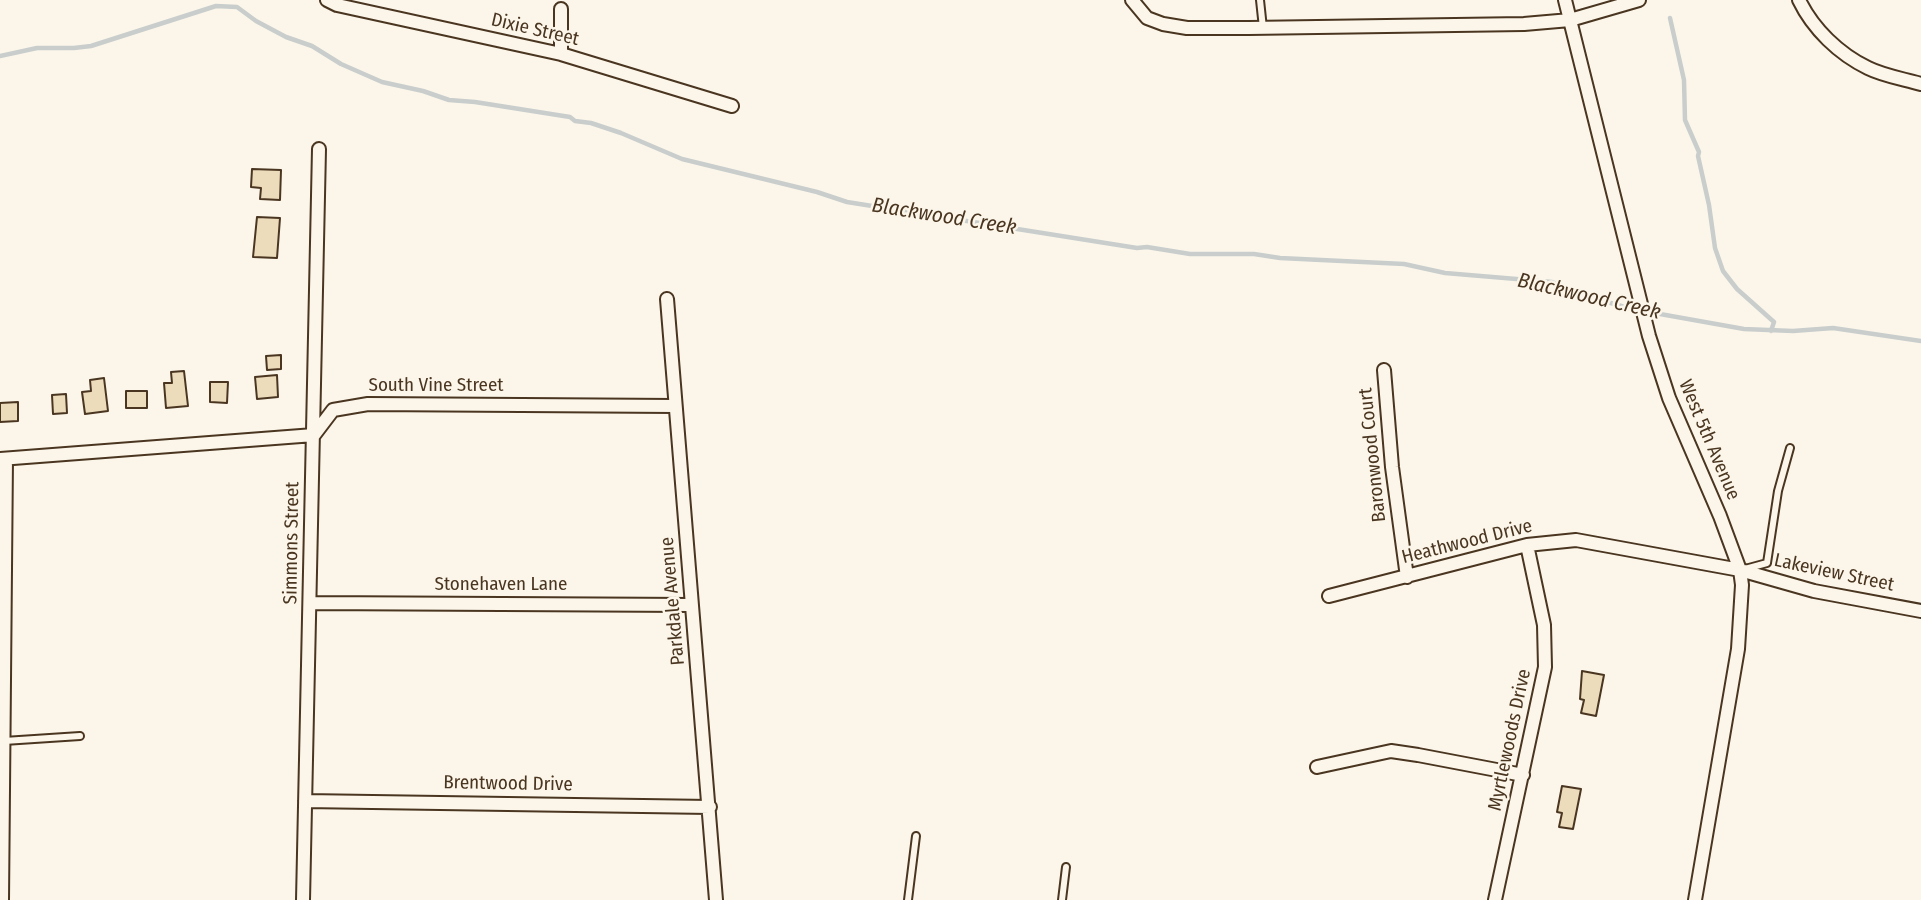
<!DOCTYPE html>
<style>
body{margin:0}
canvas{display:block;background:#fbf6e9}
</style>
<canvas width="1921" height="900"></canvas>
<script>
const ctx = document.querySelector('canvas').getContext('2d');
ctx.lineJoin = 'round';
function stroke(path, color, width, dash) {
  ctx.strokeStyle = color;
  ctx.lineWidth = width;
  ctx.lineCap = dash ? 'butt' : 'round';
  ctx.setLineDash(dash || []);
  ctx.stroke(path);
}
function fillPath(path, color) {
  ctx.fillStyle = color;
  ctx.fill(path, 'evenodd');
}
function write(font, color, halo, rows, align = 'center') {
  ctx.font = font + ' "Fira Sans Condensed",sans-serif';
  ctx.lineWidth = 5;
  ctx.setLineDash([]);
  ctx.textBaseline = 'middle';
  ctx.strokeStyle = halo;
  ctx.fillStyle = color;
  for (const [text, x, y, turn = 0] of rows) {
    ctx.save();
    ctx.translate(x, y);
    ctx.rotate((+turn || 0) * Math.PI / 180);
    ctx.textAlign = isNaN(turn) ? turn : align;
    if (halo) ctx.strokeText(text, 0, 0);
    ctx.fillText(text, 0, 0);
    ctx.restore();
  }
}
stroke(new Path2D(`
 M1670,18L1684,80L1685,120L1699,152L1698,156L1709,205L1715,248L1723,271L1737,289L1774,322L1771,331
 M0,56L37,48H74L91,46L216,6L237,7L256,21L286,37L312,46L341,64L382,82L423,91L449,100L475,102L570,117L575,121L591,123L621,133L682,159L817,192L847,202L1137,248L1147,247L1190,254H1254L1280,258L1404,264L1445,273L1552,282L1586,296L1632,309L1744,329L1793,331L1833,328L1921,341`), '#c9cecd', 4.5);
const building = new Path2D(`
 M252,169L281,170L280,200L260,199L261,188L251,187Z
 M257,217L280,218L277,258L253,257Z
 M281,355V369L267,370L266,356Z
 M184,371L188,406L166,408L164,383H172L171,372Z
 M277,375L278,397L257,399L255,377Z
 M104,378L108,411L85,414L82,392L91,391L90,380Z
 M210,382H228L227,403L210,402Z
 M126,391H147V408H126Z
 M66,394L67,413L53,414L52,395Z
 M18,402V421L0,422V403Z
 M1582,671L1604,675L1596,716L1581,713L1584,700L1580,699Z
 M1562,786L1581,789L1573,829L1559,827L1562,813L1557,812Z`);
fillPath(building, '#ecdcbc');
stroke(building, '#4a3520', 2);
const service = new Path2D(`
 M1260,0L1263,28
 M1745,569L1767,563L1778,491L1790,448
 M4,741L80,736
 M908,900L916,836
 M1062,900L1066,867`);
const minor = new Path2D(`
 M327,0L337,5L561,54L732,106
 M1132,0L1147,18L1163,24L1187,28H1249L1524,24L1570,20L1639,0
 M1565,0L1649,336L1669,398L1720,516L1740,570L1742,585L1738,649L1695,900
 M1799,0C1813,29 1839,54 1868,68C1884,76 1904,79 1921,84
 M561,9V54
 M667,299L716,900
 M1384,370L1392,467L1407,577
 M0,459L314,435L333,410L368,404L675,406
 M1329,596L1527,545L1576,540L1740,570L1814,591L1921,611
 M311,603L692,605
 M1317,767L1391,751L1418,755L1523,775
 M305,801L710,807
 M2,900L6,459
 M303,900L319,149
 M1495,900L1545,667L1544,625L1527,545`);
stroke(service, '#4a3520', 10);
stroke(minor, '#4a3520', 16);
stroke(service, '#fbf6e9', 6);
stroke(minor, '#fbf6e9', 12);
write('19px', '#4a3520', '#fbf6e9', [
 ["Dixie Street",535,30,13],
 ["South Vine Street",436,386],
 ["West 5th Avenue",1709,440,67],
 ["Baronwood Court",1373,455,-96],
 ["Heathwood Drive",1467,542,-14],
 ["Simmons Street",292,543,-89],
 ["Lakeview Street",1834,573,12],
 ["Stonehaven Lane",501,585],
 ["Parkdale Avenue",673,601,-95],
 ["Myrtlewoods Drive",1510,740,-78],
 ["Brentwood Drive",508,784,1]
]);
write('italic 21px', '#4a3520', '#fbf6e9', [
 ["Blackwood Creek",944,217,9],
 ["Blackwood Creek",1589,297,13]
]);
</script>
